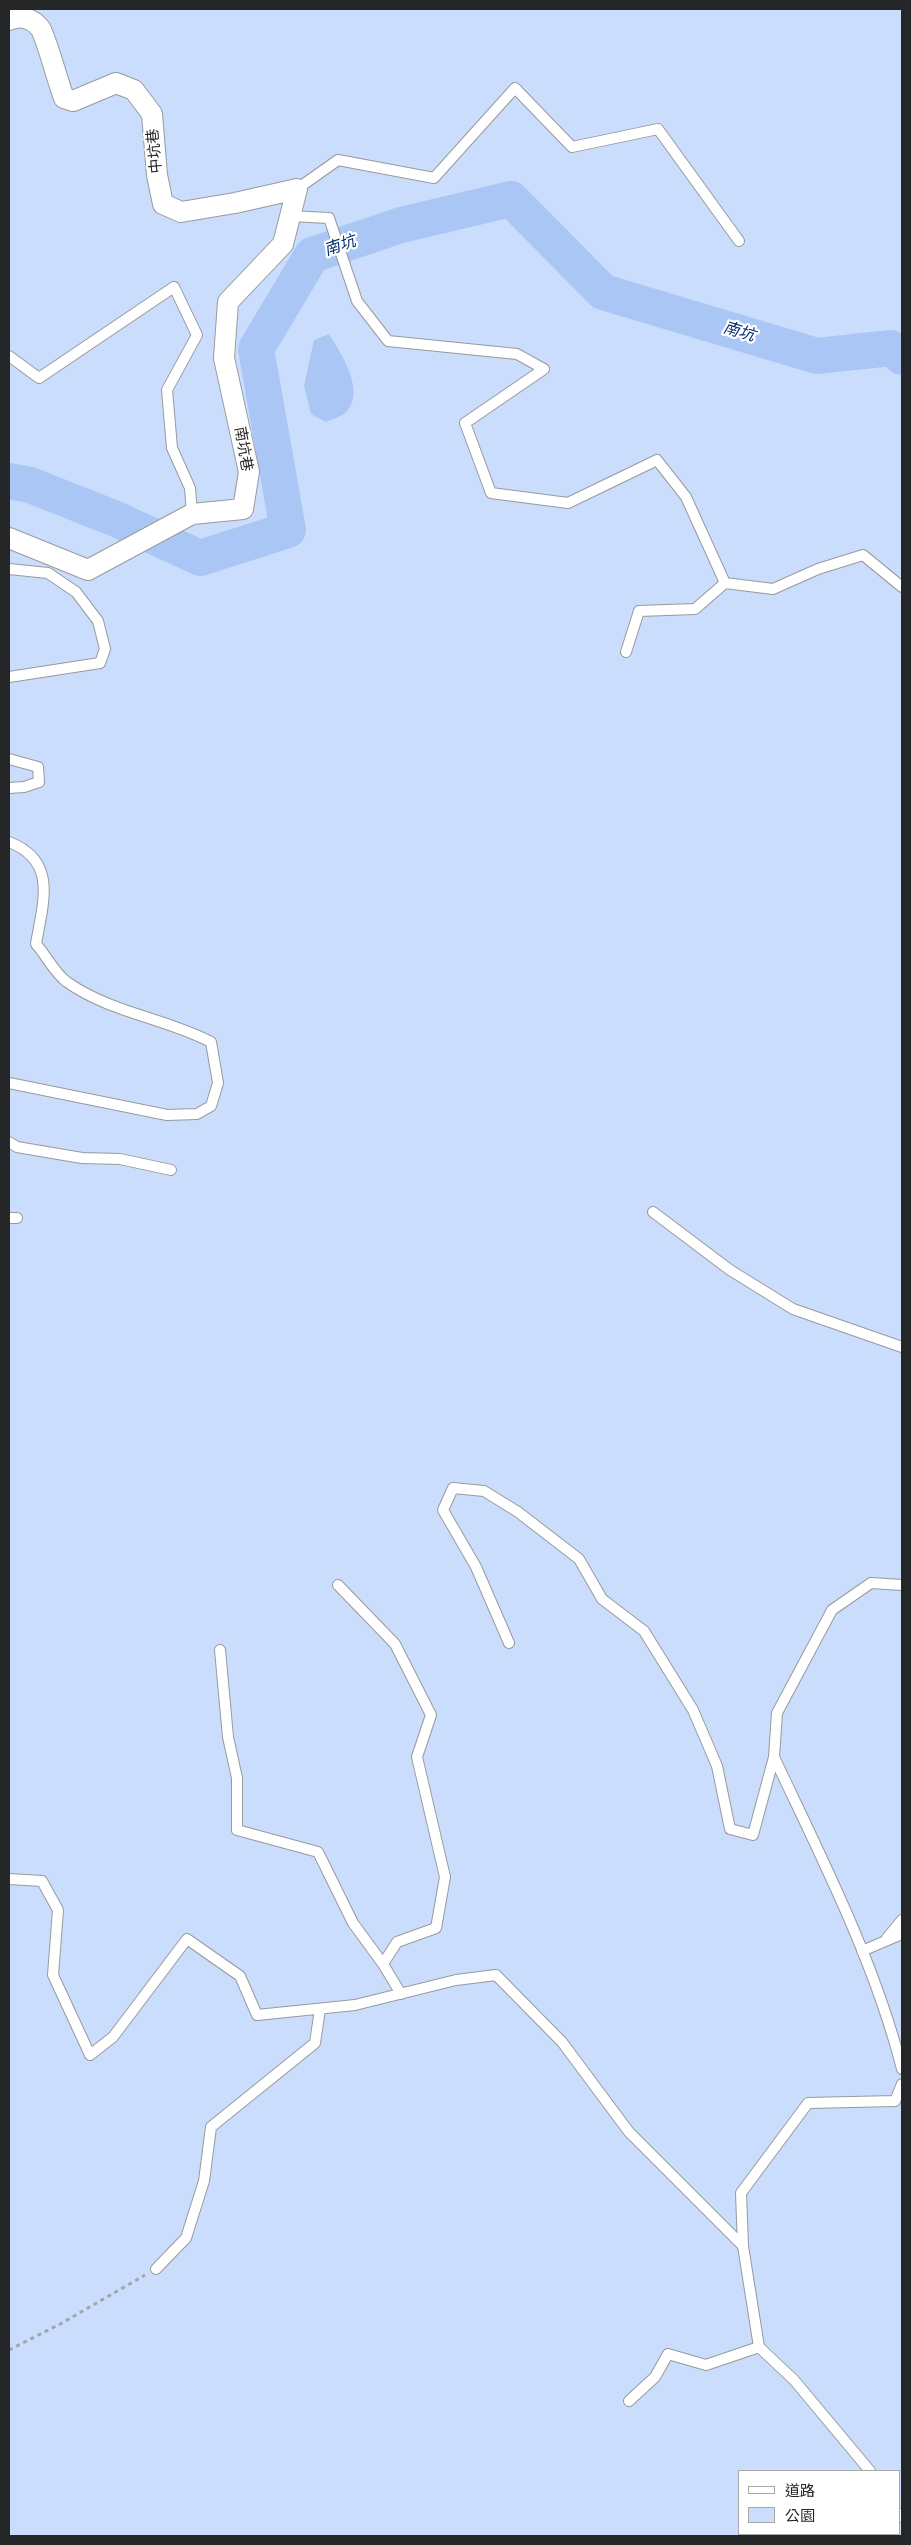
<!DOCTYPE html>
<meta charset="utf-8">
<style>
body{margin:0}
#map{position:relative;width:911px;height:2545px;overflow:hidden;background:#f8fafd;font-family:"Noto Sans","Noto Sans TC",sans-serif}
canvas{display:block}
.frame{position:absolute;inset:0;border:10px solid #252627;pointer-events:none}
.legend{position:absolute;left:738px;top:2470px;width:162px;height:65px;box-sizing:border-box;background:#fff;border:1px solid #a8a8a9;margin:0;padding:6px 9px;list-style:none;font-size:15px;color:#252627}
.legend li{display:flex;align-items:center;gap:10px;height:25px}
.legend b{width:25px;border:1px solid #a8a8a9}
</style>
<div id="map">
<canvas width="911" height="2545"></canvas>
<div class="frame"></div>
<ul class="legend">
<li><b style="height:6px;background:#fff"></b>道路</li>
<li><b style="height:14px;background:#caddfc"></b>公園</li>
</ul>
</div>
<script>
const ctx = document.querySelector('canvas').getContext('2d');
ctx.lineJoin = 'round';
function fillPath(path, color) {
  ctx.fillStyle = color;
  ctx.fill(path, 'evenodd');
}
function stroke(path, color, width, dash) {
  ctx.strokeStyle = color;
  ctx.lineWidth = width;
  ctx.lineCap = dash ? 'butt' : 'round';
  ctx.setLineDash(dash || []);
  ctx.stroke(path);
}
function write(font, color, halo, rows, align = 'center') {
  ctx.font = font + ' "Noto Sans","Noto Sans TC",sans-serif';
  ctx.lineWidth = 4.5;
  ctx.setLineDash([]);
  ctx.textBaseline = 'middle';
  ctx.strokeStyle = halo;
  ctx.fillStyle = color;
  for (const [text, x, y, turn = 0] of rows) {
    ctx.save();
    ctx.translate(x, y);
    ctx.rotate((+turn || 0) * Math.PI / 180);
    ctx.textAlign = isNaN(turn) ? turn : align;
    if (halo) ctx.strokeText(text, 0, 0);
    ctx.fillText(text, 0, 0);
    ctx.restore();
  }
}
fillPath(new Path2D(`
 M9,9H902V2536H9ZM740,2471H900V2534H740Z`), '#caddfc');
fillPath(new Path2D(`
 M329,334C341,353 368,394 344,414C339,417 331,420 326,422L311,414L304,386L314,340Z`), '#aac6f5');
stroke(new Path2D(`
 M9,481L30,485L116,519L200,558L288,530L256,349L312,255L401,225L511,199L603,292L817,356L891,348L902,357`), '#aac6f5', 36);
const service = new Path2D(`
 M297,189L338,160L434,178L515,88L572,147L658,129L739,241
 M290,216L329,218L357,301L388,341L517,354L544,369L465,423L491,493L568,503L657,460L686,497L725,583L773,589L818,569L863,555L902,587
 M9,356L39,378L174,287L197,335L167,390L172,448L190,488L192,514
 M9,569L48,573L76,592L98,621L105,649L100,663L9,677
 M626,652L639,611L695,609L725,583
 M9,759L38,767L39,782L24,787L9,788
 M9,842C58,861 43,902 36,944C46,955 55,974 67,982C111,1013 165,1018 211,1042L218,1083L211,1106L197,1114L167,1115L9,1083
 M9,1142L17,1147L82,1158L120,1159L171,1170
 M653,1212L730,1270L793,1309L902,1347
 M9,1218H17
 M338,1585L395,1644L431,1715L417,1757L445,1877L436,1928L397,1942L383,1964
 M509,1643L476,1567L443,1510L453,1488L484,1491L518,1512L579,1559L602,1599L644,1631L693,1710L717,1766L730,1829L753,1835L774,1757C822,1859 874,1960 902,2069
 M220,1650L228,1737L237,1778V1830L318,1852L353,1923L383,1964L401,1994
 M774,1757L777,1713L832,1610L871,1583L902,1585
 M9,1879L42,1881L58,1910L53,1975L90,2055L113,2037L187,1939L240,1976L257,2015L355,2005L456,1980L496,1975L562,2042L629,2132L743,2246
 M887,1938L902,1920
 M862,1951L902,1934
 M156,2269L186,2238L204,2181L211,2127L315,2043L320,2009
 M629,2401L655,2377L668,2354L706,2365L759,2347
 M870,2471L794,2380L759,2347L743,2246L741,2193L808,2103L895,2101L902,2084
 M900,2514L902,2517`);
const minor = new Path2D(`
 M9,20C20,15 32,18 40,28C46,36 58,83 64,98L73,101L116,83L134,90L152,114L157,175L163,204L181,212L235,203L297,189L283,244L228,302L224,358L249,472L243,509L192,514L88,570L9,538`);
stroke(service, '#989a9c', 12);
stroke(minor, '#989a9c', 22);
stroke(new Path2D(`
 M9,2350L62,2323L145,2275`), '#a3a5a7', 3, [4, 4]);
stroke(service, '#fff', 10);
stroke(minor, '#fff', 20);
write('15px', '#252627', '#fff', [
 ["中坑巷",155,151,-95],
 ["南坑巷",243,449,80]
]);
write('italic 16px', '#062d6f', '#fff', [
 ["南坑",340,246,-19],
 ["南坑",739,332,17]
]);
</script>
